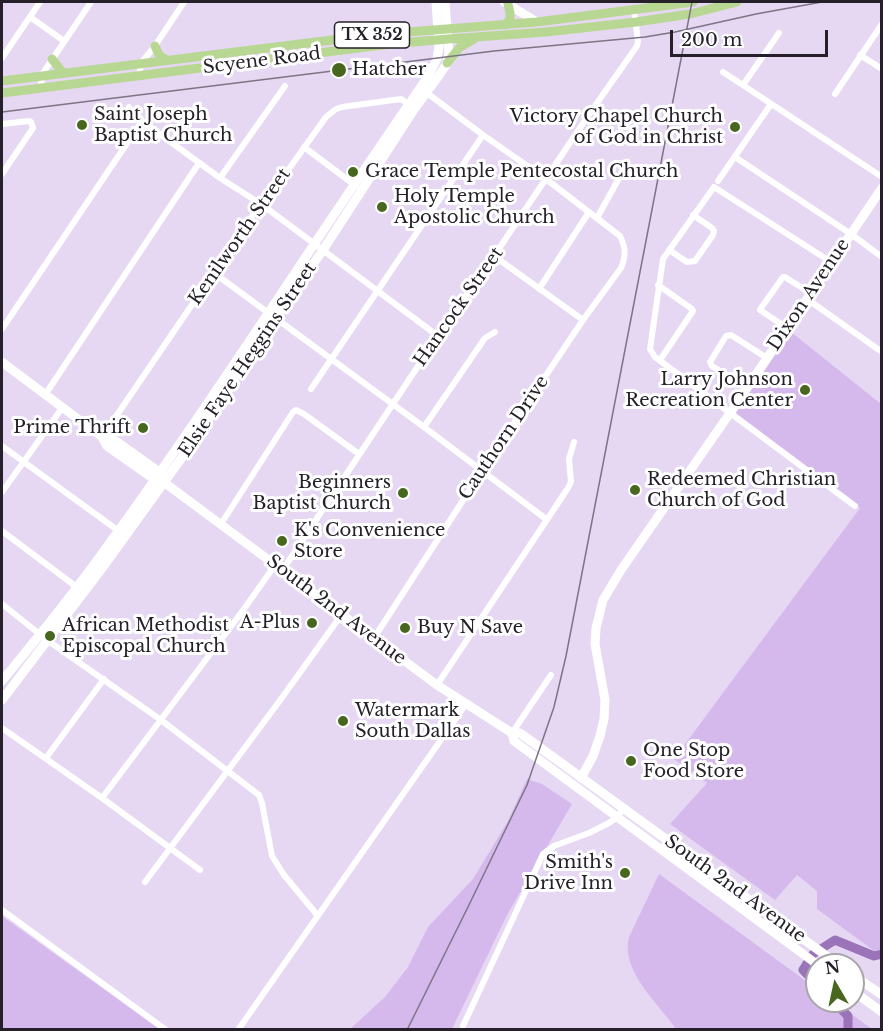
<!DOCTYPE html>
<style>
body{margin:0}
#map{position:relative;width:883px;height:1031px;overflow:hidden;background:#e6d8f3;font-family:"Libre Baskerville",serif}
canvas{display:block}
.frame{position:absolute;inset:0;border:3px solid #252029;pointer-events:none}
.north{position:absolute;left:805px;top:953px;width:60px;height:60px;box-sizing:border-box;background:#fff;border:2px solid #a8a6a9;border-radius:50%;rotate:351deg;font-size:16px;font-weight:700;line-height:24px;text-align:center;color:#252029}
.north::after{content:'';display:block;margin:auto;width:21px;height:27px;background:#47671e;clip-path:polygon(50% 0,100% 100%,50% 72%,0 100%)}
.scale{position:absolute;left:670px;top:30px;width:158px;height:27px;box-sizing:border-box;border:3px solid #252029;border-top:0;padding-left:8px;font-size:18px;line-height:21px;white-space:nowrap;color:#252029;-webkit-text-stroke:4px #fff;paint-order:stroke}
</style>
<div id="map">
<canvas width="883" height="1031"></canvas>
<div class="frame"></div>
<div class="north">N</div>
<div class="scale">200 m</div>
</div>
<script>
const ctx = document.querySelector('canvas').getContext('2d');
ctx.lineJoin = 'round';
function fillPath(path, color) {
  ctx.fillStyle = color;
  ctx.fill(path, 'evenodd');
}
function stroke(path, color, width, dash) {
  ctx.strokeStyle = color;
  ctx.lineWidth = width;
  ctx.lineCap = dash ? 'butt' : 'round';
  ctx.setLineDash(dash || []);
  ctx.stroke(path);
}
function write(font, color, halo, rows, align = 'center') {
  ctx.font = font + ' "Libre Baskerville",serif';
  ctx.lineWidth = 6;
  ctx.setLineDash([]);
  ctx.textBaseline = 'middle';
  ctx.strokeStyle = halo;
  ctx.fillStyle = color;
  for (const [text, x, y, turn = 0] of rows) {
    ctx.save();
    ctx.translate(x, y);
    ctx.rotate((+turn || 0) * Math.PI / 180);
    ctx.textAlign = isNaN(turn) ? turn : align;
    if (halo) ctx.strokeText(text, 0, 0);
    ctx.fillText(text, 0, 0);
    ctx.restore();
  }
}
fillPath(new Path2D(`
 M791,332L881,404V956L817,909V891L797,875L775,900L670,824L707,783L674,759L860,508L736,413Z
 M527,779L542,784L572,804L507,915L452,1029L349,1030L385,997L408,967L428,927L473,879L508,821Z
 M659,874L817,989V1001H833L872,1029H676C659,1004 620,971 629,937Z
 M2,916L159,1029H2Z`), '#d5b9ed');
stroke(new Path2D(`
 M817,984L803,970L813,954L835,940L874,956L882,954
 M833,1001L848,1016V1030`), '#9a73b9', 9);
stroke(new Path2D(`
 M30,17L64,41
 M860,55L882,69
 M2,58L40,2
 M723,72L882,177
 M139,77L141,63L155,46L184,2
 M743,85L779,33
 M42,89L41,76L91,2
 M835,94L882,24
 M142,121L220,178L261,204L438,336
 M2,124L29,121L31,122L33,128L2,174
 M304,147L356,186
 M735,157L851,234L882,257
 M220,178L285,86
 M718,181L771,104
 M597,218L618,180
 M669,250L687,262L695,261L713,235L714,231L712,228L693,215
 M494,256L583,320
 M831,262L714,187L663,259L650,349L655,357L855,506
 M214,273L424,427L546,519
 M658,285L692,309L693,311L660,360
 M539,289L589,212
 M807,299L882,352
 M787,328L760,310L761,308L783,277H785L810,293
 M2,329L142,121L132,114L129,107
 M746,388L712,366L710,362L726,336L731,335L767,358
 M311,389L483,135
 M45,395L199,163
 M424,427L485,338L495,332
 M102,437L255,212L266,201L326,117L336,109L342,107L401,99L411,106
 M2,446L120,532
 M2,492L62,408
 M221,524L293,412L296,410L304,414L359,454
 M2,531L78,588
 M282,571L438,336L494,256L590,113L637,46L638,41L634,10
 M2,604L47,640L161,720L259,795L262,803L272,856L284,875L318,916
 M374,638L482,471L583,320L621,268C626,256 626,248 620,236L546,179L483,135L427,93
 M437,685L568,488L571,482L569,459L574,442
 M2,728L102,798L200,870
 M512,733L551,675
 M46,758L104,679
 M102,798L244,609L275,565
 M145,882L281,699L342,614
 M2,910L166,1030
 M463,1026L543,854L554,846L589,833L609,823L617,817L624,808
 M238,1030L466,704`), '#fff', 6);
stroke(new Path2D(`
 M504,2L537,22
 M2,362L102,437L107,446L154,479L164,482L169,486L437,685L512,733H520L839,965
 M102,437L113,439L159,472L161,477
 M2,681C28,649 54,618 78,586C201,421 310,246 427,78L437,59L439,47L436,2
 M2,700L103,567L193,442L244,363L323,250L415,108L440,74L446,65L449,54L445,2
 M512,733L514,741L818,965
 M581,778L593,756L600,736L604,719L605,700L595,644L596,628L603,600L621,570L730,413L882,188
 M853,975L882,995
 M853,991L882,1012`), '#fff', 9);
stroke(new Path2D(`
 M504,25L510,20V13L508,4
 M155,46L159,55L166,60
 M52,59L63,73
 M447,63L460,47L474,39
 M2,81L348,38L408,32L537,22L693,2
 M2,93L390,44L448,39L546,32L636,22L690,14L737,2`), '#b8d792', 9);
stroke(new Path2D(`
 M2,112L494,51L645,37L675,32L756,14L822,2`), '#7d7485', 1.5);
stroke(new Path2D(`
 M407,1030L468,907L527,785L554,707L566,656L692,2`), '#7d7485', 1.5);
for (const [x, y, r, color] of [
 [339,70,8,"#47671e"],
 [82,125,6,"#47671e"],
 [735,127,6,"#47671e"],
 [353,172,6,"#47671e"],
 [382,207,6,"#47671e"],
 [805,390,6,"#47671e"],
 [143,428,6,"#47671e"],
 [635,490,6,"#47671e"],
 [403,493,6,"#47671e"],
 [282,541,6,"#47671e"],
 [312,623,6,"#47671e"],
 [405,628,6,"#47671e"],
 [50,636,6,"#47671e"],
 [343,721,6,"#47671e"],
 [631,761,6,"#47671e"],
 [625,873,6,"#47671e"]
]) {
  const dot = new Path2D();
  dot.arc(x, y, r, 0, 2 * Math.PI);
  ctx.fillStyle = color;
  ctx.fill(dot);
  stroke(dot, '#fff', 2);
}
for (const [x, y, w] of [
 [372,35,75]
]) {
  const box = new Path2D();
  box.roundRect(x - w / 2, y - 13, w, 26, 4.5);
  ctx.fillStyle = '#fff';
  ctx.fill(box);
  stroke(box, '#252029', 1.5);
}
write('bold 16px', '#252029', null, [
 ["TX 352",372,35]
]);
write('18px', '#252029', '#fff', [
 ["Scyene Road",262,61,-7],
 ["Kenilworth Street",240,237,-55],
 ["Dixon Avenue",809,295,-56],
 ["Hancock Street",459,307,-55],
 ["Elsie Faye Heggins Street",248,360,-56],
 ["Cauthorn Drive",504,438,-56],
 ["South 2nd Avenue",336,610,37],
 ["South 2nd Avenue",735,889,36]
]);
write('18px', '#252029', '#fff', [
 ["Hatcher",352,70],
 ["Saint Joseph",94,115],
 ["Baptist Church",94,136],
 ["Victory Chapel Church",723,117,"right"],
 ["of God in Christ",723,138,"right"],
 ["Grace Temple Pentecostal Church",365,172],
 ["Holy Temple",394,197],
 ["Apostolic Church",394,218],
 ["Larry Johnson",793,380,"right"],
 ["Recreation Center",793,401,"right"],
 ["Prime Thrift",131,428,"right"],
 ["Redeemed Christian",647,480],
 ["Church of God",647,501],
 ["Beginners",391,483,"right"],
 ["Baptist Church",391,504,"right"],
 ["K's Convenience",294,531],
 ["Store",294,552],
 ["A-Plus",300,623,"right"],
 ["African Methodist",62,626],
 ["Episcopal Church",62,647],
 ["Buy N Save",417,628],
 ["Watermark",355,711],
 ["South Dallas",355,732],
 ["One Stop",643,751],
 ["Food Store",643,772],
 ["Smith's",613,863,"right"],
 ["Drive Inn",613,884,"right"]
], 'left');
</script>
